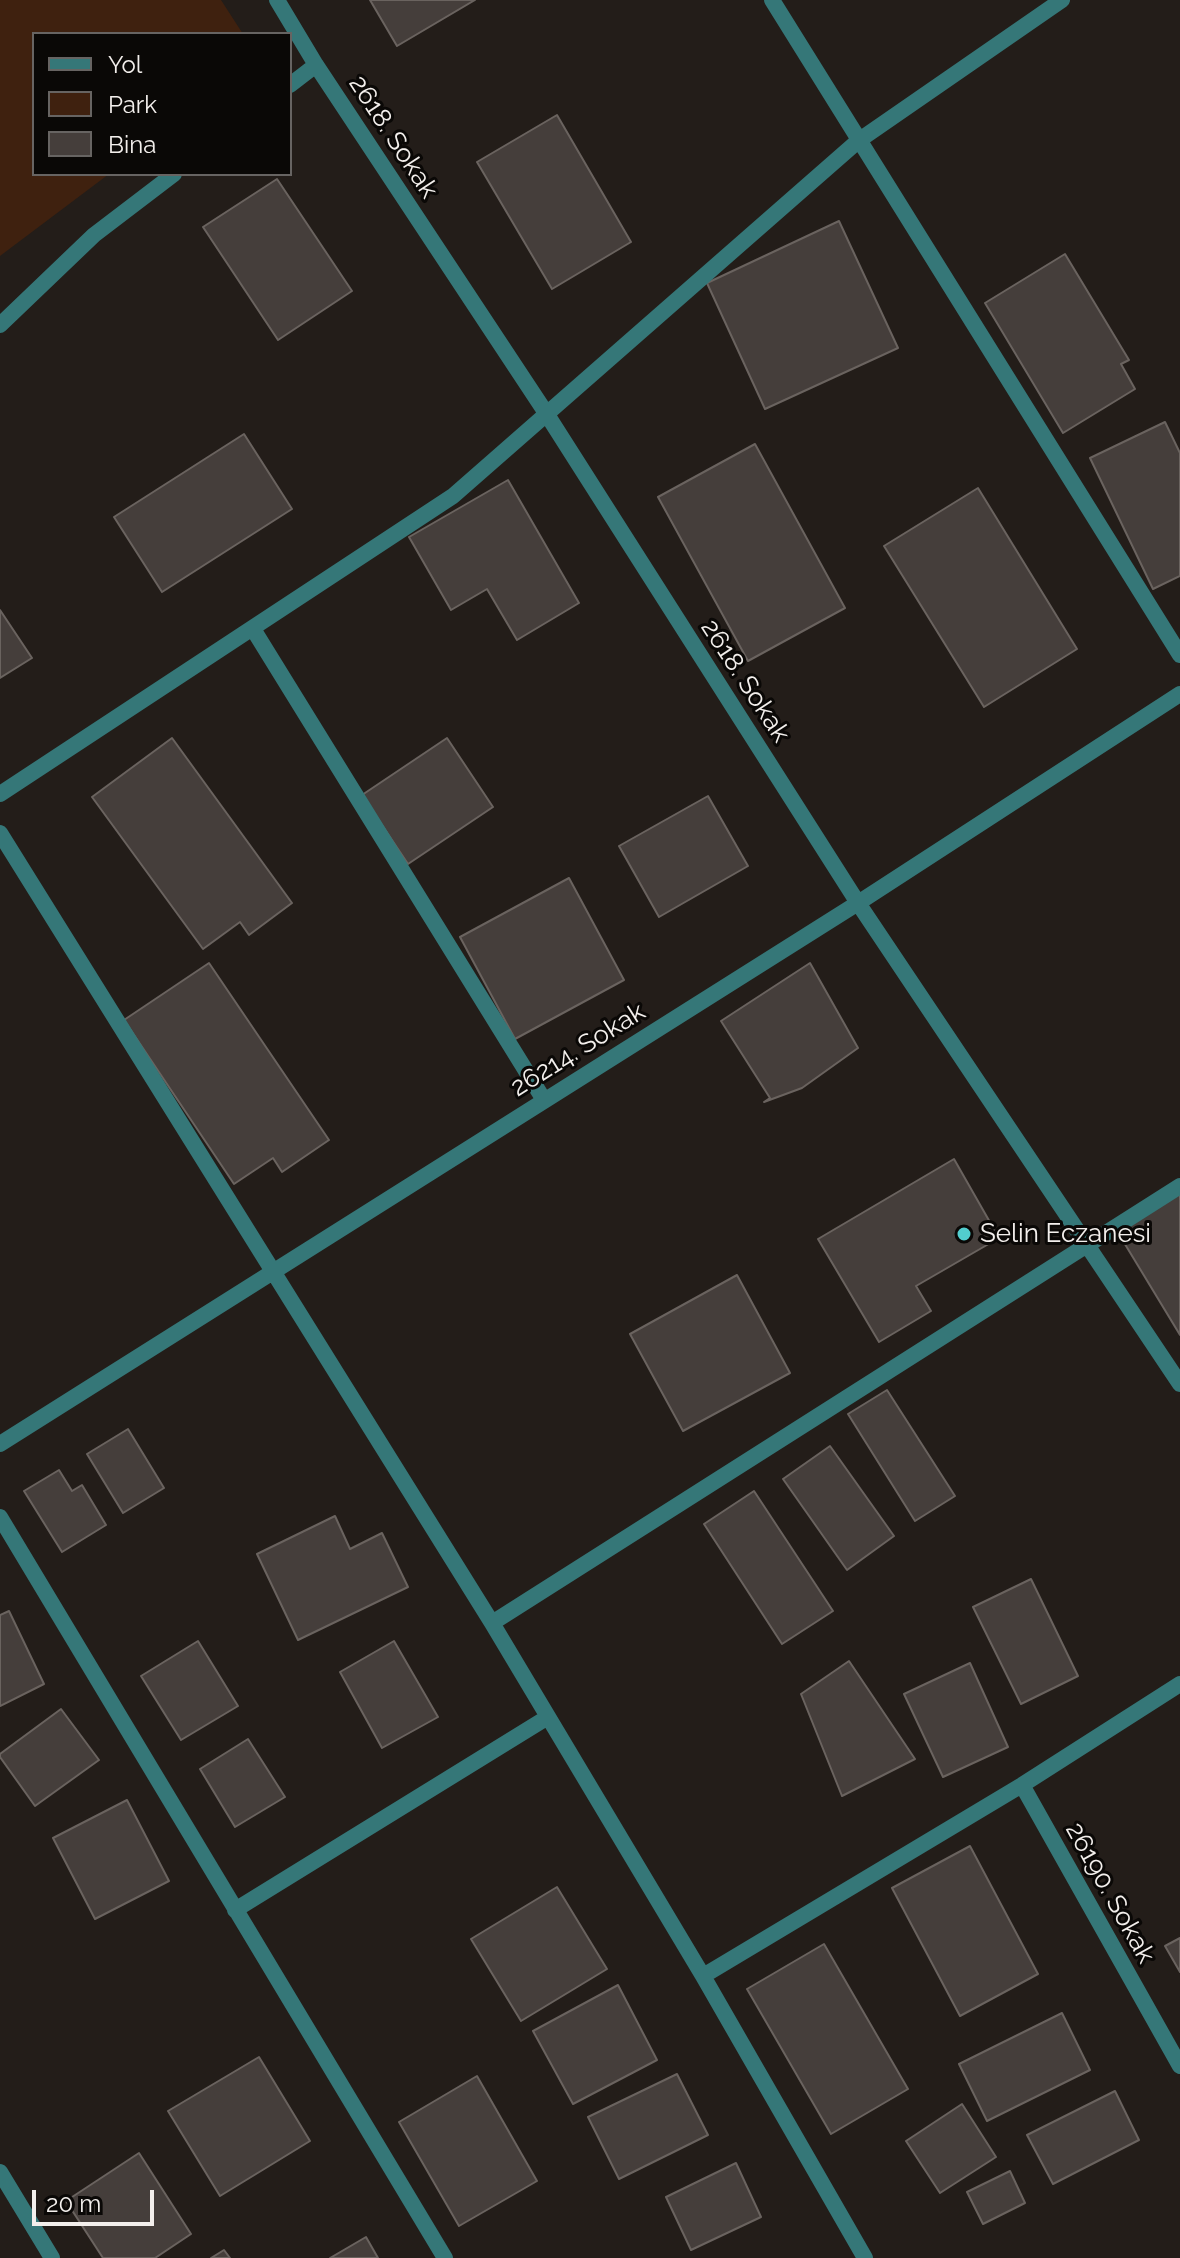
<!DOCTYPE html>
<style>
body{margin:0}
#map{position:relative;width:1180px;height:2258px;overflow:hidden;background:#231d19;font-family:Raleway,sans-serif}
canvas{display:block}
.legend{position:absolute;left:32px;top:32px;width:260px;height:144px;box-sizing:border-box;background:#0a0806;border:2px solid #676462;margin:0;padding:10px 14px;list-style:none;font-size:24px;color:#f3efec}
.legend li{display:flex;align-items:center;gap:16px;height:40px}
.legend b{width:40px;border:2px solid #676462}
.scale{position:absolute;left:32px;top:2190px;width:122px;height:36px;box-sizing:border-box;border:4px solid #f3efec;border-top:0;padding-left:10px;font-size:24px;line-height:28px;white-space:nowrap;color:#f3efec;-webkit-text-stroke:6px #0a0806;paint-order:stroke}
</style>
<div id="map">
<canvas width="1180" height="2258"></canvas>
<ul class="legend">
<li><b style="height:10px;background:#357778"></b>Yol</li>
<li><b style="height:22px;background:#3f210f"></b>Park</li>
<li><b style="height:22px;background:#453e3b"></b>Bina</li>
</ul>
<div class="scale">20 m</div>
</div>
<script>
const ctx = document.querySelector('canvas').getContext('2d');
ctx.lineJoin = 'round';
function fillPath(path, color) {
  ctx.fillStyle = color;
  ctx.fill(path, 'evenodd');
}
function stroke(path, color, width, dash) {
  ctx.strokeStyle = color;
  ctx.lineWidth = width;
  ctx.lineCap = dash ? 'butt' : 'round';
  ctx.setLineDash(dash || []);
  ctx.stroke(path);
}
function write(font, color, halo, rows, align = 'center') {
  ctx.font = font + ' Raleway,sans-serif';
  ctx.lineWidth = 6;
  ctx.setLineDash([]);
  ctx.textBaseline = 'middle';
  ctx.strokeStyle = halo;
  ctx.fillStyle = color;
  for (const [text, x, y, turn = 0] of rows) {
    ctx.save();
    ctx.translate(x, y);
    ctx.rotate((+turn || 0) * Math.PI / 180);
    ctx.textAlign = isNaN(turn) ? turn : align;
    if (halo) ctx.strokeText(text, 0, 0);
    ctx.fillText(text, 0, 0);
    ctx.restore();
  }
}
fillPath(new Path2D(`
 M0,0H221L243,34H34V174H109L0,256Z`), '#3f210f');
const building = new Path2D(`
 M370,0H475L397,46Z
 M557,115L631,242L552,289L477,162Z
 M277,179L352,291L278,340L203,227Z
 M839,221L898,348L765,409L707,283Z
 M1065,254L1129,360L1121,364L1135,389L1063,433L985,303Z
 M1165,422L1180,453V576L1153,589L1090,458Z
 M244,434L292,509L162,592L114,517Z
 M755,444L845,608L748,661L658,497Z
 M508,480L579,603L517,640L487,589L451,610L409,537Z
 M978,488L1077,649L984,707L884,546Z
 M0,610L32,658L0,678Z
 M172,738L292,903L249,935L240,922L203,949L92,797Z
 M447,738L493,807L408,864L362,795Z
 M708,796L748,866L659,917L619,846Z
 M569,878L624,980L515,1039L460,937Z
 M209,963L329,1140L282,1172L273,1158L234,1184L124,1020Z
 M810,963L858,1048L802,1088L764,1102L770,1098L721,1021Z
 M954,1159L999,1238L916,1286L931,1311L879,1342L818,1239Z
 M1180,1193V1335L1117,1231Z
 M737,1275L790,1373L683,1431L630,1334Z
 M887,1390L955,1496L915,1521L848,1414Z
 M128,1429L164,1488L123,1513L87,1454Z
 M830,1446L894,1536L847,1570L783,1479Z
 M59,1470L72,1491L82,1485L106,1525L62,1552L24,1491Z
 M754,1491L833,1611L782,1644L704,1524Z
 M335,1516L350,1549L382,1533L408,1587L298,1640L257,1554Z
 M1031,1579L1078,1676L1021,1704L973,1607Z
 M9,1611L44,1684L0,1706V1615Z
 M198,1641L238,1706L181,1740L141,1676Z
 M394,1641L438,1717L382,1748L340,1672Z
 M849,1661L915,1759L842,1796L801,1694Z
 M970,1663L1008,1747L943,1777L904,1694Z
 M61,1709L99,1760L35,1806L0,1757V1754Z
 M248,1739L285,1797L235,1827L200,1769Z
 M127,1800L169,1881L95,1919L53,1838Z
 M970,1846L1038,1974L960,2016L892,1888Z
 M557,1887L607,1969L521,2021L471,1939Z
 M1180,1938V1972L1165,1946Z
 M824,1944L908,2089L831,2134L747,1989Z
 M618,1985L657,2060L573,2104L533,2031Z
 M1062,2013L1090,2070L987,2121L959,2064Z
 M259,2057L310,2141L220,2196L168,2111Z
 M677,2074L708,2135L619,2179L588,2117Z
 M477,2076L537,2181L459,2226L399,2122Z
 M1115,2091L1139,2140L1053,2184L1027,2135Z
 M962,2104L996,2157L940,2193L906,2141Z
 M139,2153L191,2234L155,2258H103L66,2201Z
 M736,2163L761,2217L691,2250L666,2197Z
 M1010,2171L1025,2203L983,2224L967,2192Z
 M366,2237L378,2258H330Z
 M224,2250L230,2258H211Z`);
fillPath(building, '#453e3b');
stroke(building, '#6a635f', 2);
stroke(new Path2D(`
 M277,0L316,65L546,413L858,903L1180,1384
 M772,0L1180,655
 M290,85L316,65
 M0,325L94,235L174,174
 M253,629L544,1100
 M0,794L453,496L858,141L1062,0
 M0,833L492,1623L703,1976L865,2258
 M0,1444L858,903L1180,694
 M0,1517L445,2258
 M492,1623L1180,1186
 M1022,1785L1180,2066
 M235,1910L548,1717
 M703,1976L1022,1785L1180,1684
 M0,2172L52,2258`), '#357778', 16);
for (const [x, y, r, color] of [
 [964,1234,8,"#52cdce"]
]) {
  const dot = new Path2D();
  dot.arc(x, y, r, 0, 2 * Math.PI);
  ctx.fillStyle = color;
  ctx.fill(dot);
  stroke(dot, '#0a0806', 3);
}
write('26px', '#f3efec', '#0a0806', [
 ["2618. Sokak",393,137,57],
 ["2618. Sokak",745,681,57],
 ["26214. Sokak",578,1050,-32],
 ["26190. Sokak",1110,1893,61]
]);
write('26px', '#f3efec', '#0a0806', [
 ["Selin Eczanesi",980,1234]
], 'left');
</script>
